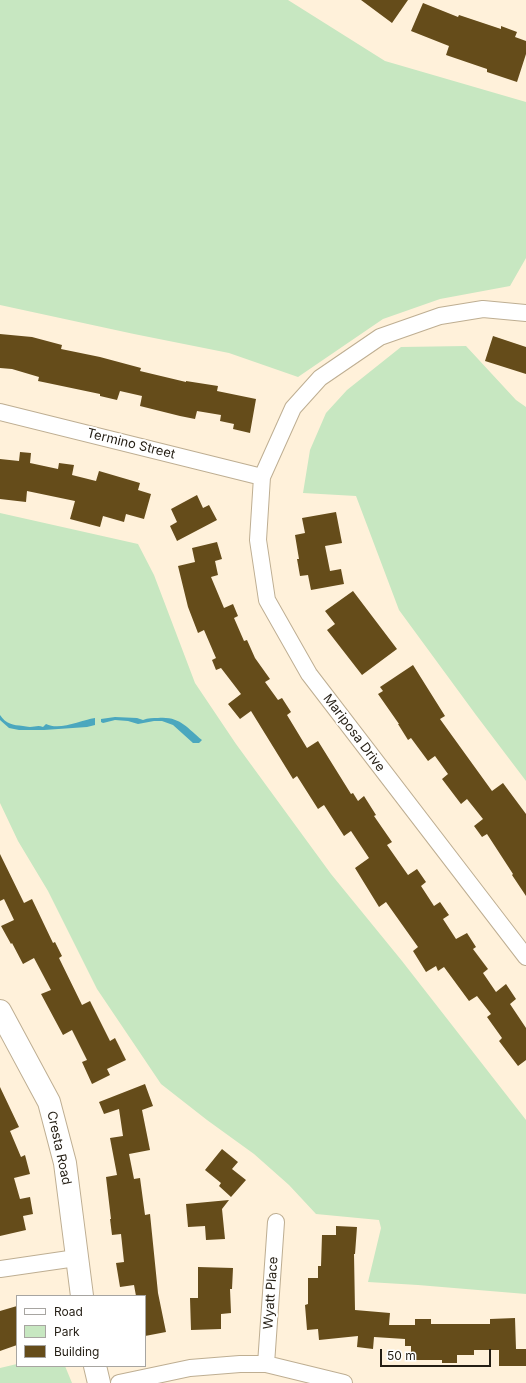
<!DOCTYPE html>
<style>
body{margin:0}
#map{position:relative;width:526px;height:1383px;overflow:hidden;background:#fff1da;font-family:Inter,sans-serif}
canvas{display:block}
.legend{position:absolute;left:16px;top:1295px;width:130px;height:72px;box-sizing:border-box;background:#fff;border:1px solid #a7a5a1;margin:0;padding:5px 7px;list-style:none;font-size:12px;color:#241e14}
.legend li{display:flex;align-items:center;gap:8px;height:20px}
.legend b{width:20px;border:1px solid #a7a5a1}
.scale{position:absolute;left:380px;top:1349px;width:111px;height:18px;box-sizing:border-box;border:2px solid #241e14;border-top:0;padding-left:5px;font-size:12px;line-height:14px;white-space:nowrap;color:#241e14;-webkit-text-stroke:3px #fff;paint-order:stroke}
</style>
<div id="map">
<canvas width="526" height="1383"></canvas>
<ul class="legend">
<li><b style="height:5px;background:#fff"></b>Road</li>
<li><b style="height:11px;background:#c7e7c1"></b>Park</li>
<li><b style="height:11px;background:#654c1a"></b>Building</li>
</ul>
<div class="scale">50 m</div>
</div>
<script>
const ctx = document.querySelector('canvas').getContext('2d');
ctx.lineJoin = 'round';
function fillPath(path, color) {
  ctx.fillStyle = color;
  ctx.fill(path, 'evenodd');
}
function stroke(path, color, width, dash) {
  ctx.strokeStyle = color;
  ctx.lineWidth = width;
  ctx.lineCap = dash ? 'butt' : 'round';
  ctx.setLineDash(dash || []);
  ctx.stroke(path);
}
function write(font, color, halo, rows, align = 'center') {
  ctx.font = font + ' Inter,sans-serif';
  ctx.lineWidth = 4;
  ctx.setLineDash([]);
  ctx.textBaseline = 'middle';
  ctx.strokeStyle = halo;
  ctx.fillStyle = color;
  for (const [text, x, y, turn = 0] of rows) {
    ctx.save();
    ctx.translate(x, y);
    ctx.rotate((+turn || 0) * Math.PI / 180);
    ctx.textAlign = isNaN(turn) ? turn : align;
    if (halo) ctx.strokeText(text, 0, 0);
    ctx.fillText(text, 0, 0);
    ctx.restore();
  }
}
fillPath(new Path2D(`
 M0,0H288L385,61L526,102V258L510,286L440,299L383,319L298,377L229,353L134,334L0,305Z
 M466,346L516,400L526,407V781L476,715L399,610L356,496L303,493L310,450L326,413L347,390L401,347Z
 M0,513L138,544L154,575L195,683L236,744L331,874L402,961L526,1120V1294L418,1285L368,1282L381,1228L379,1220L316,1214L289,1185L254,1154L207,1120L161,1084L97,989L48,891L18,841L0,803Z
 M17,1364V1366H65L72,1383H0V1368Z`), '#c7e7c1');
fillPath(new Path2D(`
 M0,715C6,724 13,725 23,726C25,726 27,727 30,727C35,727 38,725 43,727L46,724C60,731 81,720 95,718V725L87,727L44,730H19L9,728L0,720Z
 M115,717L137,718L143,720C148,718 153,718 158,718C180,716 187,728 202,740L199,743H193L173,725L162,721H154L138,724L128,721L115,720L103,723L101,722V719Z`), '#4ba7be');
fillPath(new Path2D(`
 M361,0H408L392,23Z
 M423,3L458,17L459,15L501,29V26L517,32L515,37L526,41V54L517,82L487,72V69L446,55L449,46L411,31Z
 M0,334L32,337L62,345L61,349L100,357L141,368L140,371L186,382V381L218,386L217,391L256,399L250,433L233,429L234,424L220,421L221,415L197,411L195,419L180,416L140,406L142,396L120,391L117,400L100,396V394L38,381L39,377L12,369L0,368Z
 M493,336L526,347V374L485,361Z
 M20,452L31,453L30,463L58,469L59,463L74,465L72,475L96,481L99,471L140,483L138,490L151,494L144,519L126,514L124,522L103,516L100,527L70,519L75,501L27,491L26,502L0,499V459L19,461Z
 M197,495L203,508L209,505L217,520L177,541L170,526L177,522L171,509Z
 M336,512L342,543L325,546L330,571L341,569L344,584L311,590L308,575L300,576L297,559H299L295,535L305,533L302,518Z
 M217,542L222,559L215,561L218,575L211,577L224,608L233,604L238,616L234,618L244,641L247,640L255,658L270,679L265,682L278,700L282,698L291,712L287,715L307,748L318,741L351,794L353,793L358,801L364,796L376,815L374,816L392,842L387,845L408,875L417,869L426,882L421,886L434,906L440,902L449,915L443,919L456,939L467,933L476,947L473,949L488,969L483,973L496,992L506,984L516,999L510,1004L526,1028V1060L518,1066L499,1041L502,1038L487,1017L491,1014L477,996L469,1001L444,967L438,971L436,966L426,972L413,951L418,947L386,902L379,907L355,868L369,858L351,831L344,836L324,805L318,809L297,776L293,779L251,711L240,719L228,704L241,694L221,668L216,670L212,660L216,658L204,630L198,633L188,607L178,566L195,562L192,548Z
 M353,591L397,649L362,675L327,630L335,624L325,611Z
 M413,665L445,716L440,719L492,791L503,783L526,814V896L512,875L513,874L487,834L482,837L474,826L483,819L467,799L461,804L442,779L448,774L435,756L428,761L411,738L408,740L398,724H399L378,694L383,691L380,687Z
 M0,854L24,903L32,899L53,943L55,942L62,956L59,958L82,1005L90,1001L110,1041L115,1038L126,1060L107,1069L110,1075L92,1084L82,1062L87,1060L72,1030L63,1035L41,994L51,990L34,958L23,964L12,943L11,944L1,926L14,920L4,899L0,901Z
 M145,1084L153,1106L142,1110L150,1150L129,1154L134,1179L140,1178L145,1215L150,1214L158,1293L166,1332L145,1336V1295L136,1296L134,1285L120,1287L116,1263L124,1262L121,1234L112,1235L110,1219H111L106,1177L117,1175L110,1138L123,1136L119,1109L104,1114L99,1102Z
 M0,1087L19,1127L10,1131L21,1157L25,1155L30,1174L14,1178L20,1199L30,1197L33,1214L23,1216L26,1230L0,1236Z
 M222,1149L238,1162L232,1169L246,1180L231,1197L219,1186L221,1183L205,1170Z
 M229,1200L222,1209L225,1239L206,1240L205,1226L188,1227L186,1204Z
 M336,1226L357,1227L355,1254H354L355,1310L390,1313L389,1325H415V1319H431V1324H490V1319L515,1318L516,1349H526V1366H499V1350H474V1355H457V1363H442V1360H411V1346H405V1339L374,1337L373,1349L357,1347L358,1336L319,1340L318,1329L307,1330L305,1305L308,1304V1278H318V1266H321L322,1235H336Z
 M198,1267L233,1268L232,1289H230L231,1313L221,1314V1329L191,1330L190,1298H198Z
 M17,1306V1345L0,1351V1311Z`), '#654c1a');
const street = new Path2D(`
 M526,313L483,309L440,316L380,337L320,378L293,408L262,477L258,540L267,600L309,674L526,957
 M0,412L262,477
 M0,1269L76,1258
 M266,1364L276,1222
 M119,1383L190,1368L240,1364H266L344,1383`);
const secondary = new Path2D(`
 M0,1011L49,1102L65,1163L82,1296
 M95,1366L99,1383`);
stroke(street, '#beae92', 18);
stroke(secondary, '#beae92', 24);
stroke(street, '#fff', 16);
stroke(secondary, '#fff', 22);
write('13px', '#241e14', '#fff', [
 ["Termino Street",131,444,14],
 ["Mariposa Drive",354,733,53],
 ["Cresta Road",59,1148,78],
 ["Wyatt Place",271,1293,-86]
]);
</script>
